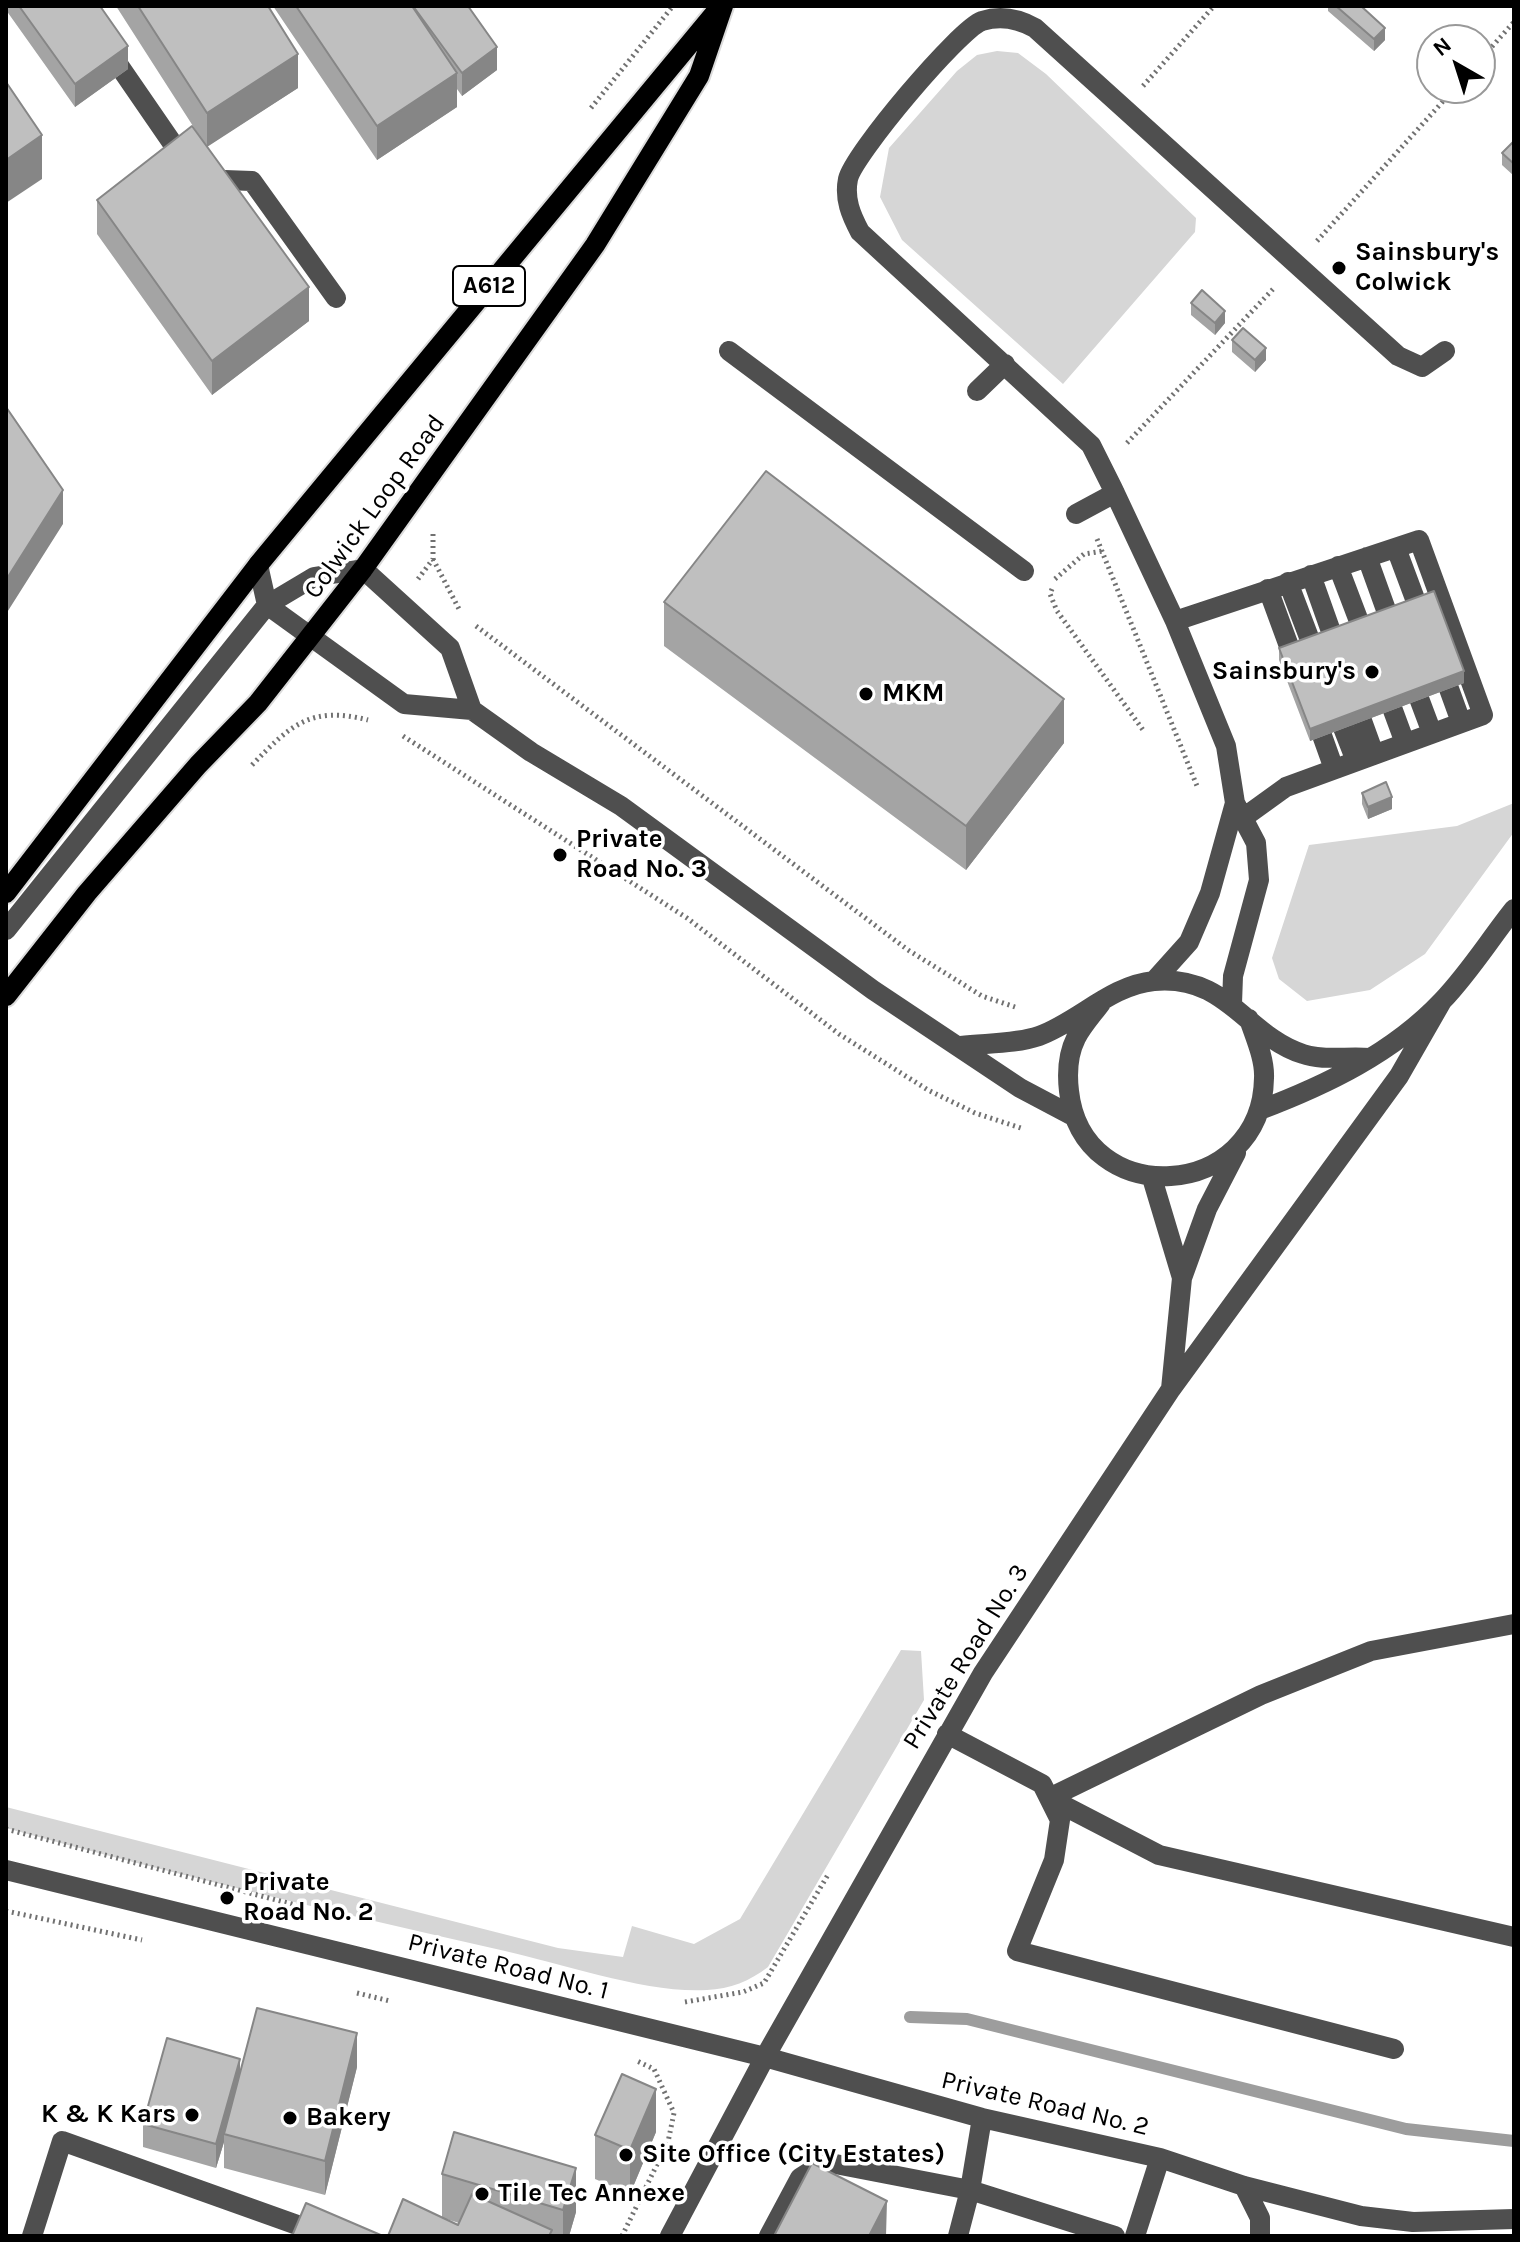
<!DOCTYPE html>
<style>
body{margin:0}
#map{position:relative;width:1520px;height:2242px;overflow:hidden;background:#fff;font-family:Karla,sans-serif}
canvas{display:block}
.frame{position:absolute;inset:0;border:8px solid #000;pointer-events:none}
.north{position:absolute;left:1416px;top:24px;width:80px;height:80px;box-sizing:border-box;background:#fff;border:2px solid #999;border-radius:50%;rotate:321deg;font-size:22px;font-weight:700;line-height:32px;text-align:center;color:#000}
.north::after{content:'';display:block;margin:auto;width:28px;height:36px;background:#000;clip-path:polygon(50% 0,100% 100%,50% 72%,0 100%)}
</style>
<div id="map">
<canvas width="1520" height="2242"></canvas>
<div class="frame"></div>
<div class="north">N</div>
</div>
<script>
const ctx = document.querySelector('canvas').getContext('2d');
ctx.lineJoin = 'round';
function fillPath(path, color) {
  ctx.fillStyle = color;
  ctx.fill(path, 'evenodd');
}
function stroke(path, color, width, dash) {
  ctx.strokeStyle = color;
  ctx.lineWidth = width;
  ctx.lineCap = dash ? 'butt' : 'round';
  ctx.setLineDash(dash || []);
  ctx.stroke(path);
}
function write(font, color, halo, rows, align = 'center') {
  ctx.font = font + ' Karla,sans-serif';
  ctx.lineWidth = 7;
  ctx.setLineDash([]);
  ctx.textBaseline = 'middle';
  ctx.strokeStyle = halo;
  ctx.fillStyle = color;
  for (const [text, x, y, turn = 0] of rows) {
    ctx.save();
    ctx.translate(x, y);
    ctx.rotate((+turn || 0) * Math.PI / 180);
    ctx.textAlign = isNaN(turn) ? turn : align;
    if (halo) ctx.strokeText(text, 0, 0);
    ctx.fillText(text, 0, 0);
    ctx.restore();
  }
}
fillPath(new Path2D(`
 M997,51L1018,53L1046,74L1196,218L1195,232L1063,384L902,240L880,197L889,148L957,71L977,55Z
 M1514,803V832L1425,954L1370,990L1307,1001L1279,979L1272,958L1309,845L1457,826Z
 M901,1650L921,1651L924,1700L768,1967C750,1981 730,1989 707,1990C649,1994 563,1964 505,1951C338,1913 171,1874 6,1828V1807L558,1948L623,1957L632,1926L694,1944L740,1919Z`), '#d6d6d6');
stroke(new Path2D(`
 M910,2017L967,2019L1406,2129L1514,2141`), '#9d9d9d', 12);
const major = new Path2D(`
 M6,893L258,565L716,12
 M6,996L87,893L198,765L258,703L363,569L595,245L699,76L723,6`);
stroke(major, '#dbdbdb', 24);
stroke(new Path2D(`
 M1480,60L1514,22
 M1143,86L1214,6
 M591,108L673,6
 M1317,241L1455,88
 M1127,443L1275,287
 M1097,539L1197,786
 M433,559L460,611
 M418,579L433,559V531
 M1055,579L1084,554L1103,551
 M1052,589L1050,594L1057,611L1143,730
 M476,626L908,950L982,996L1015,1007
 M403,736L687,918L839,1034L928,1090L975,1113L1021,1128
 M252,765C290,726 310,705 368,720
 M6,1829L307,1908
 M6,1911L142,1940
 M357,1993L390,2001
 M685,2002L743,1992L764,1983L829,1873
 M622,2236L668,2142L674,2113L654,2069L637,2061`), '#717171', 5, [2, 4]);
stroke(new Path2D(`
 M78,6L197,179L252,181L336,298
 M729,351L1024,571
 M977,391L1005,364
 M1076,514L1115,493
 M1396,548L1424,623
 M1367,557L1394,632
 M258,565L267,605L404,704L472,710L531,752L621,806L873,990L1020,1088L1071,1115
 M1338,566L1368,645
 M1311,575L1339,654
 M1288,582L1318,661
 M1268,589L1297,668
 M1175,621L1419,540L1483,715L1286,787L1243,818
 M1440,664L1461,722
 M1411,677L1432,733
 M1384,686L1405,743
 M1353,696L1374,754
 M1333,702L1356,761
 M1314,713L1334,769
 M6,930L267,605L314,577L363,569L450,648L472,710
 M1154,981L1189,942L1210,893L1235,803
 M1101,1003C1093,1014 1082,1026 1076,1038C1068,1054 1067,1074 1069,1091C1082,1212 1262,1201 1264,1078C1265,1059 1255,1037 1249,1019
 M1232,1004L1233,976L1259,880L1256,843L1235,803L1226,746L1175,621L1113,489L1091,445L860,232C851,215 844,199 848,179C853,155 959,29 982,21C1001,15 1019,19 1035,28L1398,356L1422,367L1445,351
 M961,1046C985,1043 1016,1044 1039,1036C1078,1022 1111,985 1154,981C1227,974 1246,1036 1303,1054C1321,1061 1349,1056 1369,1058
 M1260,1110C1326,1085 1393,1053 1442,1001C1469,973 1490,939 1514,909
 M1152,1178L1182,1278
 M1171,1389L1182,1278L1207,1209L1236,1153
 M947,1734L1042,1784L1060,1820L1054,1860L1017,1951L1394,2049
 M1049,1798L1261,1695L1371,1651L1514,1624
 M1049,1798L1159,1855L1514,1937
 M6,1870L765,2057L982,2118L1160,2158L1244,2186L1361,2216L1413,2222L1514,2219
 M1244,2186L1260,2218V2236
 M32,2236L62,2141L328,2236
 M670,2236L765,2057L983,1673L1171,1389L1399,1076L1442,1001
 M769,2236L800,2178L825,2162L970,2190L982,2118
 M958,2236L970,2190L1115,2236
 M1135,2236L1160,2158`), '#4f4f4f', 20);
stroke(major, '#000', 20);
fillPath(new Path2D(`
 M6,6H100L128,69L75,107L6,10Z
 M116,6H268L298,88L207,146L309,321L212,395L97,234V200L200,137Z
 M273,6H468L497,70L462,96L457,89V107L377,160Z
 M1328,6H1361L1385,40L1374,51L1328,11Z
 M1514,143V176L1502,165V153Z
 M1191,303L1225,323L1215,335L1191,315Z
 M1232,340L1266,360L1255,372L1232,352Z
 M664,602L1064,743L966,870L664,646Z
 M1279,648L1464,683L1310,741L1279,660Z
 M1362,793L1392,809L1368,819L1362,804Z
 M357,2067L325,2195L224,2168V2142L216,2168L143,2147V2124Z
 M656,2132L630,2194L595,2179V2135Z
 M442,2174L576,2212L569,2236H388L442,2218ZM443,2218L459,2223L458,2225Z`), '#a4a4a4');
fillPath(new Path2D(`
 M1385,28V40L1374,51V39Z
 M128,46V69L75,107V84Z
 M497,47V70L462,96V73Z
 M298,54V88L207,147V113Z
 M457,73V107L377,160V126Z
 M42,135V179L6,203V160Z
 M309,287V321L212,395V361Z
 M1225,311V323L1215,335V323Z
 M1266,348V360L1255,372V360Z
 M63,490V524L6,614V580Z
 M1464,671V683L1310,741V729Z
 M1064,699V743L966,870V826Z
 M1392,797V809L1368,819V807Z
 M357,2033V2067L325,2195V2161Z
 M240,2059V2082L224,2134V2142L216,2168V2144Z
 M656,2089V2132L630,2194V2150Z
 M576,2168V2212L569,2236H563V2210Z
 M887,2201L886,2236H869Z`), '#868686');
const building = new Path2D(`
 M19,6H100L128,46L75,84Z
 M138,6H268L298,54L207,113Z
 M296,6H412L457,73L377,126Z
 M413,6H468L497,47L462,73Z
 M1336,6H1361L1385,28L1374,39Z
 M6,82L42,135L6,160Z
 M192,126L309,287L212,361L97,200Z
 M1513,142L1514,143V164L1502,153Z
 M1202,290L1225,311L1215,323L1191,303Z
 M1243,328L1266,348L1255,360L1232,340Z
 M6,407L63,490L6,580Z
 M766,471L1064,699L966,826L664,602Z
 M1434,591L1464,671L1310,729L1279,648Z
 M1386,782L1392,797L1368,807L1362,793Z
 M257,2008L357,2033L325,2161L224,2134Z
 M167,2038L240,2059L216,2144L143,2124Z
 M622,2074L656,2089L630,2150L595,2135Z
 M454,2132L576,2168L563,2210L442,2174Z
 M812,2163L887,2201L869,2236H774Z
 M472,2194L552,2230L549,2236H388L403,2199L458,2225Z
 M306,2203L383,2236H292Z`);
fillPath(building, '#bfbfbf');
stroke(building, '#868686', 2);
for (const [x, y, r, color] of [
 [1339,268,8,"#000"],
 [1372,672,8,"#000"],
 [866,694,8,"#000"],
 [560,855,8,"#000"],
 [227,1898,8,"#000"],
 [192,2115,8,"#000"],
 [290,2118,8,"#000"],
 [626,2155,8,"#000"],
 [482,2194,8,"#000"]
]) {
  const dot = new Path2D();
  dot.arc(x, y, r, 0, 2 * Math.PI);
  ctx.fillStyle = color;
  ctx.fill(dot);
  stroke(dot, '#fff', 3);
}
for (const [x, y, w] of [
 [489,286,72]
]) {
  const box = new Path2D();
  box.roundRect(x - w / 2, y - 20, w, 40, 6);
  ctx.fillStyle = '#fff';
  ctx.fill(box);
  stroke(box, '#000', 2);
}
write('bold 24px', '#000', null, [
 ["A612",489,286]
]);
write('bold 26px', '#000', '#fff', [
 ["Sainsbury's",1355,253],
 ["Colwick",1355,283],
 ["Sainsbury's",1356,672,"right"],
 ["MKM",882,694],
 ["Private",576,840],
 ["Road No. 3",576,870],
 ["Private",243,1883],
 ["Road No. 2",243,1913],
 ["K & K Kars",176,2115,"right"],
 ["Bakery",306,2118],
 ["Site Office (City Estates)",642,2155],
 ["Tile Tec Annexe",498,2194]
], 'left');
write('26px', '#000', '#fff', [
 ["Colwick Loop Road",375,507,-54],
 ["Private Road No. 3",966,1657,-58],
 ["Private Road No. 1",508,1967,14],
 ["Private Road No. 2",1045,2104,13]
]);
</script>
